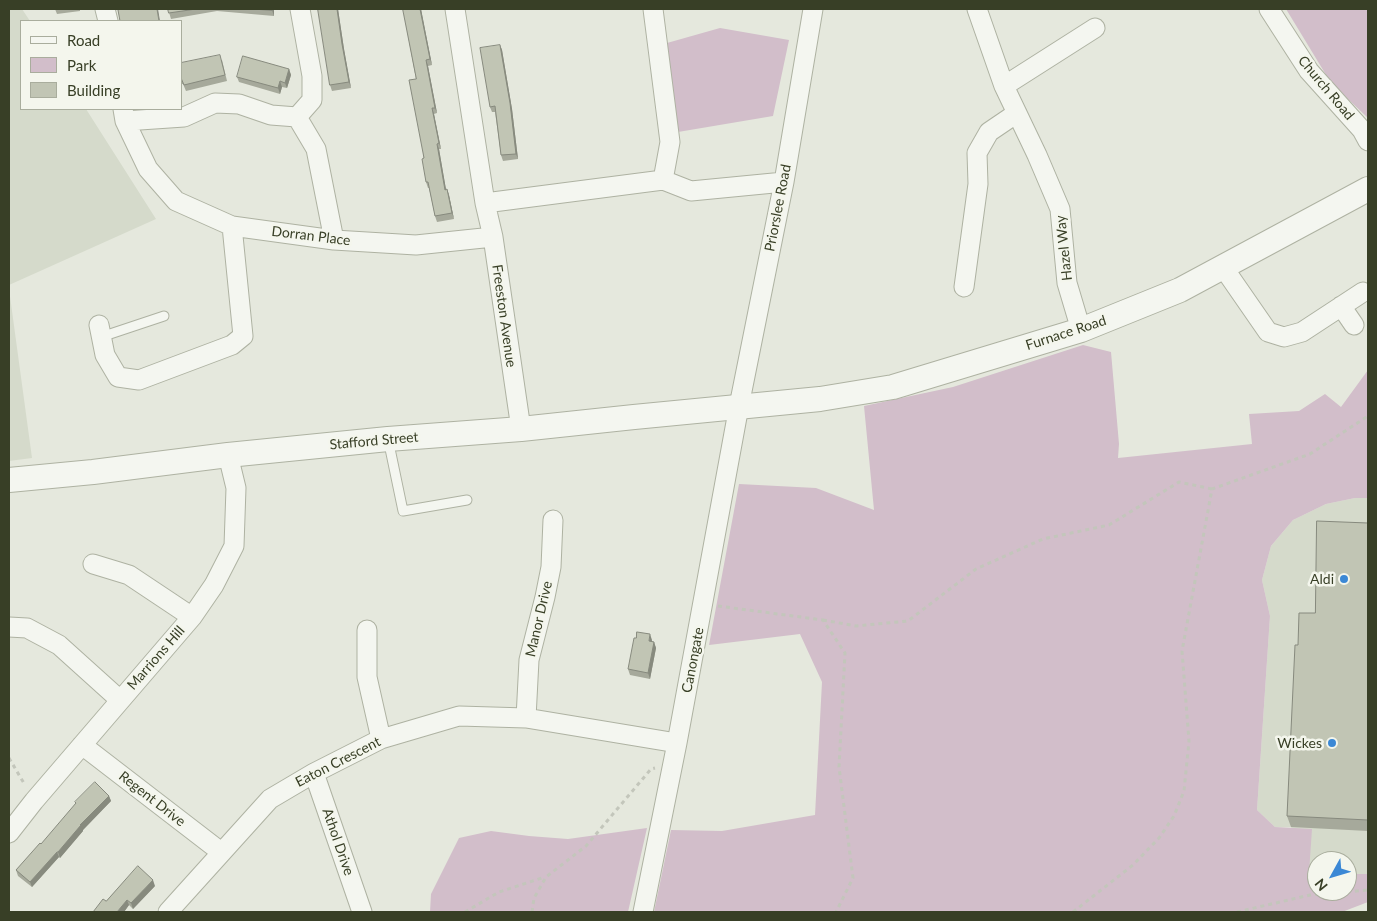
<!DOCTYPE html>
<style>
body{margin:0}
#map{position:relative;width:1377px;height:921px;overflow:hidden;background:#e5e8dd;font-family:Lato,sans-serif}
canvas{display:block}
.frame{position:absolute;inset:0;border:10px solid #383f26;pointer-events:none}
.legend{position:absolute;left:20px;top:20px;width:162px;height:90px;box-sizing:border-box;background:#f4f6ed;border:1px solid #a9ad9d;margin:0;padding:6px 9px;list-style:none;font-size:15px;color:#383f26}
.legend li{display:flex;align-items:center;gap:10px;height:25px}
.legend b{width:25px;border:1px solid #a9ad9d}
.north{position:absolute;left:1307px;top:851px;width:50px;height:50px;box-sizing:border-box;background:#f4f6ed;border:1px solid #a9ad9d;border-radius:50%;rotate:231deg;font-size:14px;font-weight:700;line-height:20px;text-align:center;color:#383f26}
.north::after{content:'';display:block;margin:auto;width:18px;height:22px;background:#3b88d5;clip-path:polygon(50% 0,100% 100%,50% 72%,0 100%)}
</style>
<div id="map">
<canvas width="1377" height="921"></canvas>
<div class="frame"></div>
<ul class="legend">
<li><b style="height:6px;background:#f4f6f0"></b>Road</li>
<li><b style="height:14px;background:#d2beca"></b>Park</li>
<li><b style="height:14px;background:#c1c5b4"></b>Building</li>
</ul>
<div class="north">N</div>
</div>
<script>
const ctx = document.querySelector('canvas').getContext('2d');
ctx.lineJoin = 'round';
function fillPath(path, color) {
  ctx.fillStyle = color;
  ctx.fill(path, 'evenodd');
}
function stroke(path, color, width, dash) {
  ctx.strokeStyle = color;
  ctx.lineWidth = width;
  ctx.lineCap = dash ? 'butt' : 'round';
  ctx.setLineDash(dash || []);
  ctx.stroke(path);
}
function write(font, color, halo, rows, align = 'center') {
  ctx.font = font + ' Lato,sans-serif';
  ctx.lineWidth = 5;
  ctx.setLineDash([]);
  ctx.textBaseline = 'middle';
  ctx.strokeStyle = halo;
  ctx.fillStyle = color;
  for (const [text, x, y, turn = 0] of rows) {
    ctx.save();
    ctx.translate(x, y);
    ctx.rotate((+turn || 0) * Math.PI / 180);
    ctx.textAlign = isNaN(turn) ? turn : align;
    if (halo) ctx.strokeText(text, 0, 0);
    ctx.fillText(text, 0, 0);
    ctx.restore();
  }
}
fillPath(new Path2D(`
 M9,9H22L30,21H21V109H86L156,219L9,285Z
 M9,289L32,458L9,461Z
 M1355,498H1368V874H1347V861H1317V874H1309L1291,827H1275L1257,810L1270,616L1262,580L1271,546L1293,520L1326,504Z`), '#d5dacb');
fillPath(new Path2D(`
 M1286,9H1368V118L1331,83Z
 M720,28L789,40L773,116L678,132L667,43Z
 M1083,345L1111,352L1119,444L1118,458L1252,444L1249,414L1299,411L1325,394L1341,407L1368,370V498H1355L1326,504L1293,520L1271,546L1262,580L1270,616L1257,810L1275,827L1312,829L1309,873L1317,874V891H1347V874H1368V902L1342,912H654L671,830L722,831L815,815L822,682L800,634L709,645L739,484L816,488L874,510L864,406L953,387Z
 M647,828L628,912H430L431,894L459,838L491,831L529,836L568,839Z`), '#d2beca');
const service = new Path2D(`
 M101,337L164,316
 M388,439L403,511L467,500`);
const minor = new Path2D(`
 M105,9L108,21
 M455,9L485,203L493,237L521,429
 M653,9L670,142L663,180
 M977,9L1004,86L1037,155L1060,209L1067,283L1081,330
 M1269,9L1309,71L1362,130L1368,141
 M1004,86L1095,28
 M123,109L125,121L148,169L176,201L232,226L334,240L416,245L493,237
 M297,117L312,100V76L300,9
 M125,121L184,117L215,103L239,104L271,115L297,117L316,149L334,240
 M485,203L663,180L691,191L784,182
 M1223,267L1268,332L1284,337L1302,332L1363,292
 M964,287L978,184L977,153L989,132L1017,113
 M1341,306L1354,325
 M99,325L105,355L118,377L139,380L232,345L243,336L232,226
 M93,564L129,575L192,617
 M9,627L27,628L59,645L120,700
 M367,630V677L381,739
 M526,718L529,660L545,597L551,567L553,520
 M82,745L221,852
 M314,773L362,912
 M9,833L34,801L192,617L214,585L234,546L236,488L228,455
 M168,912L270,799L314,773L381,739L459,716L526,718L677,743
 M643,912L677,743L739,406L784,182L813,9`);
const tertiary = new Path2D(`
 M9,480L93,472L228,455L388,439L521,429L634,417L820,399L893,387L1081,330L1180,290L1368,189`);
stroke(service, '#aeb2a2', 11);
stroke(minor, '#aeb2a2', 21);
stroke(tertiary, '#aeb2a2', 26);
stroke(new Path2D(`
 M718,606L823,620L845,653L839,767L853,878L836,912
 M823,620L856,626L908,621L976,569L1043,539L1109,525L1179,482L1212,489
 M9,758L25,785
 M465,912L499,892L545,877
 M532,912L534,898L546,877L586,846L651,769L655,768
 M1073,912L1133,865L1159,838L1174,816L1184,791L1189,741L1182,651L1212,489L1310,454L1368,416
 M1237,912L1310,895L1368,890`), '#c3c6bb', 3, [4, 4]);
stroke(service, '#f4f6f0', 9);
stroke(minor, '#f4f6f0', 19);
stroke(tertiary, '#f4f6f0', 24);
fillPath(new Path2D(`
 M55,9H80V11L57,14Z
 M168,9H274V16L217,11L171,19Z
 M318,9H338L344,49L351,88L332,91L330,85Z
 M403,9H421L432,65L428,66L437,113L434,114L441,149H439L446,190L447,189L449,195L454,219L437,222L435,216L429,188H428L426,182L416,79Z
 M500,45L502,50L512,109L518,159L503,161L501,155L495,112H492L490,107Z
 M222,60L227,81L186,91L183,84H181V63Z
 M289,69L291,75L287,88L282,87L280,94L239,82L237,77Z
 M1368,523V831L1291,827L1287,816L1298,645L1315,613Z
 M652,640V641L654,642L656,648L650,679L630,675L628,669Z
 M109,796L111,801L83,830V831L60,858L59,857L32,887L18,876L16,870L41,844Z
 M155,886L133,909L129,905L124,912L106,901Z`), '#a6a99b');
fillPath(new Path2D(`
 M157,9H158L160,21H159Z
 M272,9H274V16L272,10Z
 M337,9H338L344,49L351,88L349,82L342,44Z
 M420,9H421L432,65L430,59Z
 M500,45L502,50L512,109L518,159L516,154Z
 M426,60L428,66L437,113L435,108Z
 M289,69L291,75L287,88L285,83Z
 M280,81L282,87L280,94L278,88Z
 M432,108L434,114L441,149L439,143Z
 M437,144L439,149L447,195L445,190Z
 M447,189L449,195L454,219L452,213Z
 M650,634L652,640L651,647L649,641Z
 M654,642L656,648L650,679L648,673Z
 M109,796L111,801L83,830V831L60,858L58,852L80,825Z
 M57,852L59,857L32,887L30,882Z
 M153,880L155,886L133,909L131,903Z
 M127,900L129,905L124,912H117Z`), '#878a7e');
const building = new Path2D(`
 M127,9H157L159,21H120L118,10Z
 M168,9H196L169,13Z
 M253,9H272V10Z
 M318,9H337L342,44L349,82L330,85Z
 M403,9H420L430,59L426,60L435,108H432L439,143L437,144L445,190L447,189L452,213L435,216L428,182H426L422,159L424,158L409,80L416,79Z
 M500,45L510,103L516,154L501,155L495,106L490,107L480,48Z
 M220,55L225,75L184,85L181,78V63Z
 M243,56L289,69L285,83L280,81L278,88L237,77Z
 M1317,521L1368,523V820L1287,816L1295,645H1298L1299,613H1315Z
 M637,632L650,634L649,641L654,642L648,673L628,669L634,638H636Z
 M95,782L109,796L80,825H81L58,852H57L30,882L16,870L40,843L41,844L76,803L75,802Z
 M138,866L153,880L131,903L127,900L117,912H93L103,899L106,901Z`);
fillPath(building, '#c1c5b4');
stroke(building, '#878a7e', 1);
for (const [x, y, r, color] of [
 [1344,579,5,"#3b88d5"],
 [1332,743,5,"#3b88d5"]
]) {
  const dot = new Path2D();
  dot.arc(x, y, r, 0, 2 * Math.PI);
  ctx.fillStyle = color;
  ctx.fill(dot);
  stroke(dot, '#f4f6ed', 2);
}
write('14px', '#383f26', '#f4f6ed', [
 ["Church Road",1326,88,50],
 ["Priorslee Road",778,208,-79],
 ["Dorran Place",311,236,7],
 ["Hazel Way",1064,248,-96],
 ["Freeston Avenue",504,316,82],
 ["Furnace Road",1066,333,-18],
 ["Stafford Street",374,441,-5],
 ["Manor Drive",539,619,-77],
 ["Marrions Hill",156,658,-49],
 ["Canongate",693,660,-79],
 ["Eaton Crescent",338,762,-27],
 ["Regent Drive",152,799,38],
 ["Athol Drive",338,842,71]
]);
write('14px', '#383f26', '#f4f6ed', [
 ["Aldi",1334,579],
 ["Wickes",1322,743]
], 'right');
</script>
